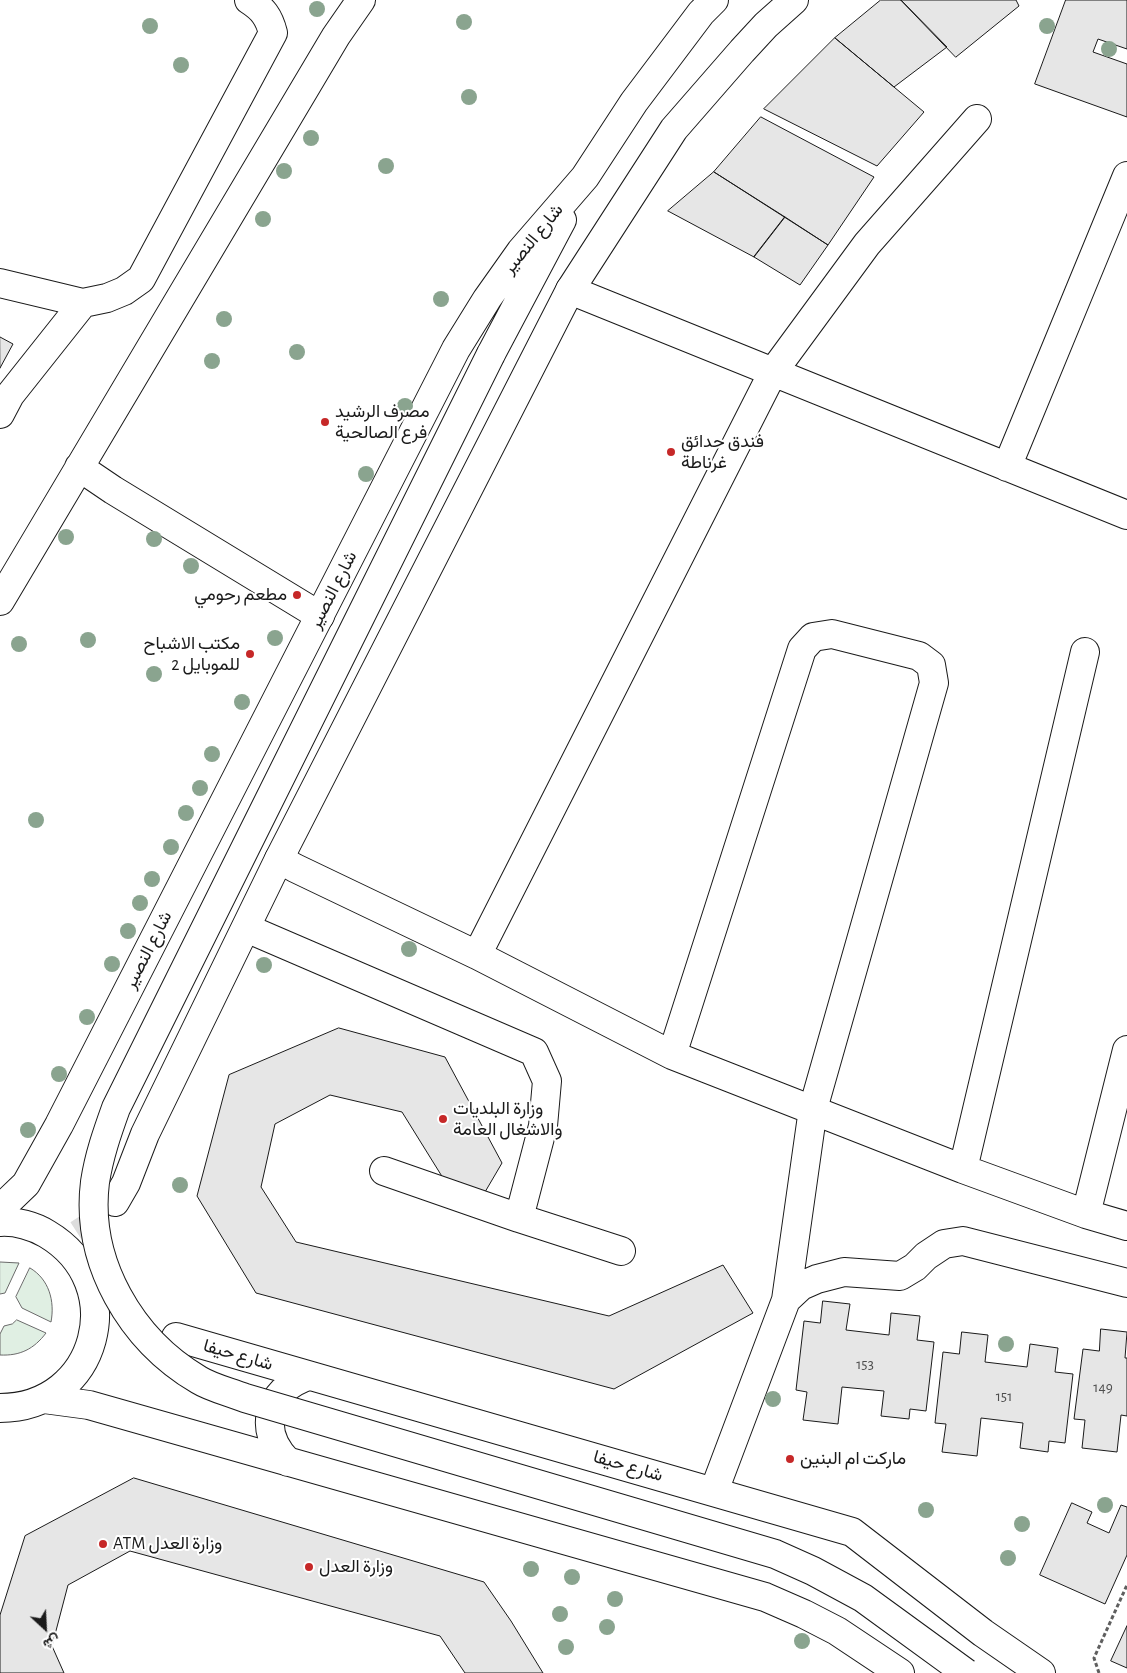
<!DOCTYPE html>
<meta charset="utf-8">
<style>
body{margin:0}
#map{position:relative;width:1127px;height:1673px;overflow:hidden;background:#fff;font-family:"Alegreya Sans",Vazirmatn,sans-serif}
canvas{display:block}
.north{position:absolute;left:20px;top:1603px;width:50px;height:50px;-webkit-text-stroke:4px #fff;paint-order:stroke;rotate:155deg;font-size:14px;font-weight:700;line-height:20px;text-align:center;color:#1a1a1a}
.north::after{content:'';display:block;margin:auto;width:18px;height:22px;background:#1a1a1a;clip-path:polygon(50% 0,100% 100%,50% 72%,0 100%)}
</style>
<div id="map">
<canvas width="1127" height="1673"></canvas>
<div class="north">ش</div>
</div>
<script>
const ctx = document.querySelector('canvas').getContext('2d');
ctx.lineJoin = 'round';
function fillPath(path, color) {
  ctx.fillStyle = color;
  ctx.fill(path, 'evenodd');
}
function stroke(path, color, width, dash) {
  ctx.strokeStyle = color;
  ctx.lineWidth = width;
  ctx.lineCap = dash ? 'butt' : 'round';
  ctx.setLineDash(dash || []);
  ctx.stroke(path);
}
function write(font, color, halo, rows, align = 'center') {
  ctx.font = font + ' "Alegreya Sans",Vazirmatn,sans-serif';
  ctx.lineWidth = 4;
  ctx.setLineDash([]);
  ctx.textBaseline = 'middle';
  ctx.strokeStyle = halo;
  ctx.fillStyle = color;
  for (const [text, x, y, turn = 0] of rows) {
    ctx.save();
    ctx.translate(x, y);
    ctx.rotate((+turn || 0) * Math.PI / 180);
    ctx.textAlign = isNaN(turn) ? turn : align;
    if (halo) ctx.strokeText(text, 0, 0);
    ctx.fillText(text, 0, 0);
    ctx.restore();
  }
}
const green = new Path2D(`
 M0,1262L19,1263L5,1293L0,1294Z
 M30,1268C49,1279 55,1301 51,1322L22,1308L16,1297Z
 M17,1320L46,1333C34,1349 20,1356 0,1355V1334L4,1326L12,1324Z`);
fillPath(green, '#e0efe3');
stroke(green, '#6a6a6a', 1);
const building = new Path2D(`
 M881,0H901L947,47L894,87L835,38Z
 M901,0H1016L1019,6L956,57Z
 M1066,0H1127V49L1098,39L1093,52L1127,64V117L1035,84Z
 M835,38L924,112L877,166L764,109Z
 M761,117L874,177L828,245L714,172Z
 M714,172L785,217L754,257L668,211Z
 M785,217L828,245L800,285L754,257Z
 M0,337L13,344L0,368Z
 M339,1028L445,1057L502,1163L485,1192L443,1178L402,1112L330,1095L275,1124L261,1187L296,1242L609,1316L723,1265L753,1313L614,1389L256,1293L197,1196L229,1075Z
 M823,1301L850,1304L846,1330L889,1335L891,1313L920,1316L917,1340L934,1342L926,1411L910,1409L909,1419L881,1416L884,1391L842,1387L838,1424L803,1420L807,1392L796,1390L804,1321L820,1323Z
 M1101,1329L1127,1332L1125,1358H1127V1416L1121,1415L1117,1452L1082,1448L1085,1420L1074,1419L1083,1349L1099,1351Z
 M962,1332L988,1335L985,1362L1027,1367L1030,1344L1058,1348L1055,1372L1073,1374L1065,1443L1049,1441L1048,1452L1020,1448L1023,1423L981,1418L977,1456L942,1452L946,1424L935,1423L943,1352L959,1354Z
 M134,1478L484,1582L511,1621L543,1673H465L440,1636L130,1551L68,1585L52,1646L64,1673H0V1615L25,1536Z
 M1072,1503L1092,1512L1087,1523L1109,1533L1121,1505L1127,1507V1555L1105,1604L1040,1575Z
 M1127,1626V1668L1111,1661Z`);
fillPath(building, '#e6e6e6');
stroke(building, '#1a1a1a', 1);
stroke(new Path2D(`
 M78,1234L103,1218L111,1207`), '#ddd', 28, [28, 14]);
const minor = new Path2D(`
 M0,283L83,303L107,298L124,291L141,279L273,33C269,17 263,9 249,0
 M570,290L1127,515
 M0,414L10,395L83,303
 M79,467L113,490L320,616
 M1007,467L1127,176
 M0,601L336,36L361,0
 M279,859L295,868L477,955L672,1055L963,1169L1086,1214L1127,1226
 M246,928L534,1052L547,1081L543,1126L519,1218
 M477,955L773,372L867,244L977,119
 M672,1055L802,649L813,637L832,634L919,656L931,665L934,683L813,1109L786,1300L714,1491
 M963,1169L1085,652
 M384,1171L519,1218L621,1251
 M1086,1214L1127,1050
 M786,1300L801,1286L817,1279L844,1272L900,1276L915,1267L926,1256L944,1244L963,1241L1127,1283`);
const major = new Path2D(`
 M491,354L562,220
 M115,1202L126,1183L145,1134L279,859L570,290L674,129L742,51L766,25L794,0
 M0,1209L26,1184L59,1125L456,349L487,299L521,251L585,177L634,102L701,13L714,0
 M0,1222C16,1221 34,1226 47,1234C131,1284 98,1408 0,1408
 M176,1337L852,1532L983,1633L1041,1673
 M44,1399L89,1405L765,1597L804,1614L837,1631L900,1673
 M288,1462C257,1431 267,1390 308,1376`);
stroke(minor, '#1a1a1a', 30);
stroke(major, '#1a1a1a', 30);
stroke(new Path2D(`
 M1099,1673L1094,1658L1127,1585`), '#5f5f5f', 3, [4, 2.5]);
stroke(minor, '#fff', 28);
stroke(major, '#fff', 28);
const majorBridge = new Path2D(`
 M491,354L116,1108C107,1133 99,1156 95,1182C85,1262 131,1340 199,1380C212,1388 230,1392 245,1398L775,1554L813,1571L863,1598L966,1673`);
stroke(majorBridge, '#1a1a1a', 30, []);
stroke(majorBridge, '#fff', 28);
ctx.fillStyle = '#8aa48f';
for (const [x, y] of [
 [317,9],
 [464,22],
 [150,26],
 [1047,26],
 [1109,49],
 [181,65],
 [469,97],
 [311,138],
 [386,166],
 [284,171],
 [263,219],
 [441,299],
 [224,319],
 [297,352],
 [212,361],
 [405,406],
 [366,474],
 [66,537],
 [154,539],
 [191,566],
 [275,638],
 [88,640],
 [19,644],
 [154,674],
 [242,702],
 [212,754],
 [200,788],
 [186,813],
 [36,820],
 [171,847],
 [152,879],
 [140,903],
 [128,931],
 [409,949],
 [112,964],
 [264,965],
 [87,1017],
 [59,1074],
 [28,1130],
 [180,1185],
 [1006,1344],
 [773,1399],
 [1105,1505],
 [926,1510],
 [1022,1524],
 [1008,1558],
 [531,1569],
 [572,1577],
 [615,1599],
 [560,1614],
 [607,1627],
 [802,1641],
 [566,1647]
]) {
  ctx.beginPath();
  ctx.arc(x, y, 8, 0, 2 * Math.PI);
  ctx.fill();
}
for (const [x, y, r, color] of [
 [325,422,5,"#c62828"],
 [671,452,5,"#c62828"],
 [297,595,5,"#c62828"],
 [250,654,5,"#c62828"],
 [443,1119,5,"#c62828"],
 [790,1459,5,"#c62828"],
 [103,1544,5,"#c62828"],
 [309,1567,5,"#c62828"]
]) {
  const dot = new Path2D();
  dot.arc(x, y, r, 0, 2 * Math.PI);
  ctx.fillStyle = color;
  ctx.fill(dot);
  stroke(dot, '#fff', 2);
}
write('15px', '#4d4d4d', null, [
 ["153",865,1364],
 ["149",1103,1387],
 ["151",1004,1396]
]);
write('18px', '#1a1a1a', '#fff', [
 ["شارع النصیر",533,239,-51],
 ["شارع النصیر",333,590,-63],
 ["شارع النصیر",148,950,-63],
 ["شارع حيفا",238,1355,16],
 ["شارع حيفا",628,1466,16]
]);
write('18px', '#1a1a1a', '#fff', [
 ["مصرف الرشيد",335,412],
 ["فرع الصالحية",335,433],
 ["فندق حدائق",681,442],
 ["غرناطة",681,463],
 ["مطعم رحومي",287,595,"right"],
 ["مكتب الاشباح",240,644,"right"],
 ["2 للموبايل",240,665,"right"],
 ["وزارة البلديات",453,1109],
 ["والاشغال العامة",453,1130],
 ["ماركت ام البنين",800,1459],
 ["ATM وزارة العدل",113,1544],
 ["وزارة العدل",319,1567]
], 'left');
</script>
